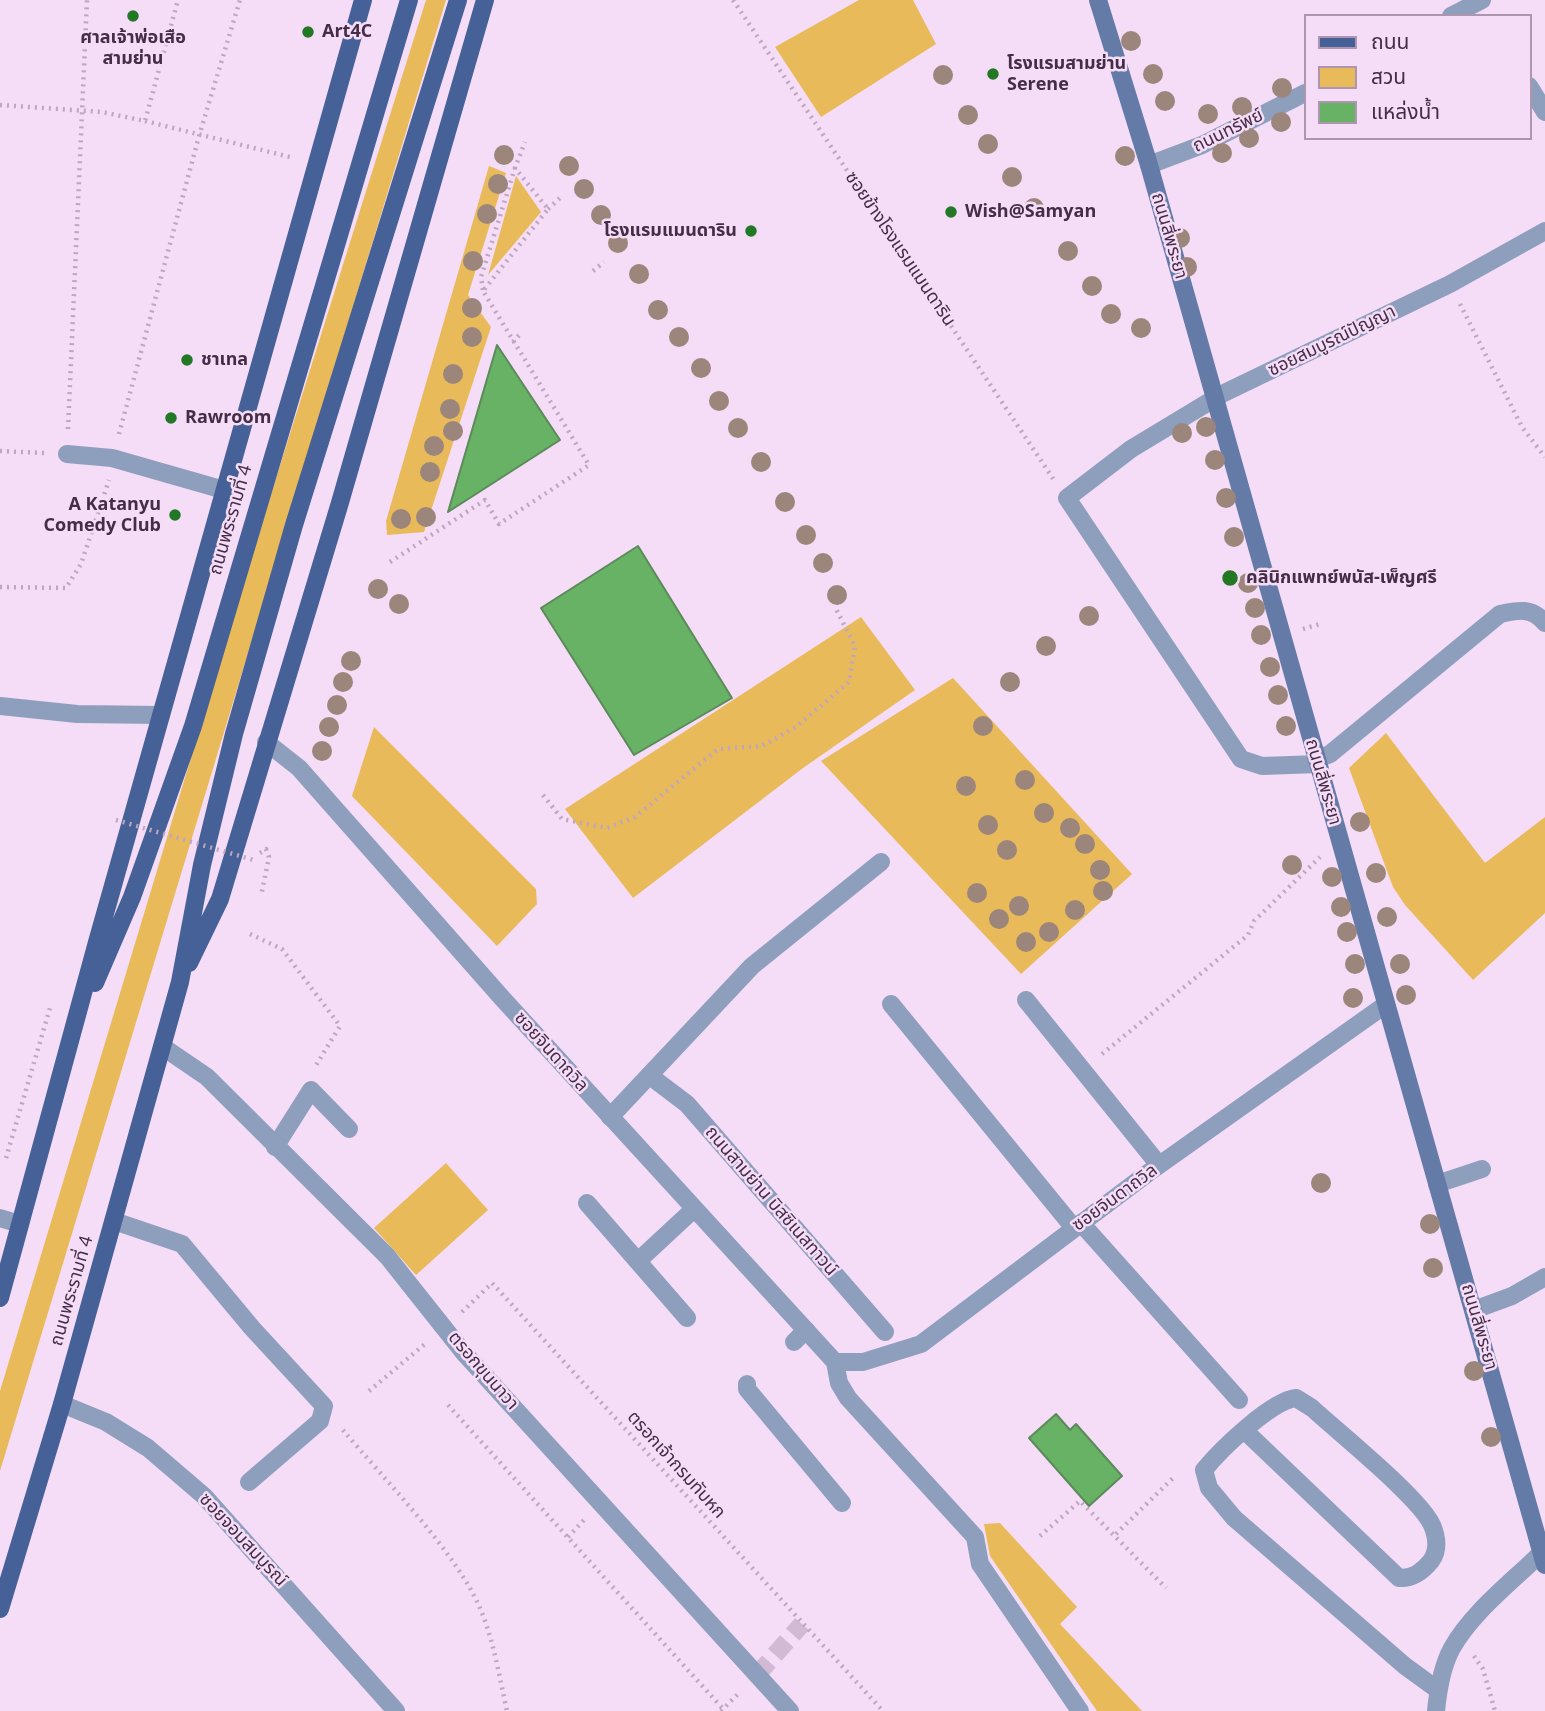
<!DOCTYPE html>
<meta charset="utf-8">
<style>
body{margin:0}
#map{position:relative;width:1545px;height:1711px;overflow:hidden;background:#f5dcf7;font-family:"Open Sans","Noto Sans Thai",sans-serif}
canvas{display:block}
.legend{position:absolute;left:1304px;top:14px;width:228px;height:126px;box-sizing:border-box;background:#f5dcf7;border:2px solid #ae96b1;margin:0;padding:9px 12px;list-style:none;font-size:21px;color:#442d47}
.legend li{display:flex;align-items:center;gap:14px;height:35px}
.legend b{width:35px;border:2px solid #ae96b1}
</style>
<div id="map">
<canvas width="1545" height="1711"></canvas>
<ul class="legend">
<li><b style="height:9px;background:#466197"></b>ถนน</li>
<li><b style="height:19px;background:#e9ba59"></b>สวน</li>
<li><b style="height:19px;background:#67b264"></b>แหล่งน้ำ</li>
</ul>
</div>
<script>
const ctx = document.querySelector('canvas').getContext('2d');
ctx.lineJoin = 'round';
function fillPath(path, color) {
  ctx.fillStyle = color;
  ctx.fill(path, 'evenodd');
}
function stroke(path, color, width, dash) {
  ctx.strokeStyle = color;
  ctx.lineWidth = width;
  ctx.lineCap = dash ? 'butt' : 'round';
  ctx.setLineDash(dash || []);
  ctx.stroke(path);
}
function write(font, color, halo, rows, align = 'center') {
  ctx.font = font + ' "Open Sans","Noto Sans Thai",sans-serif';
  ctx.lineWidth = 5;
  ctx.setLineDash([]);
  ctx.textBaseline = 'middle';
  ctx.strokeStyle = halo;
  ctx.fillStyle = color;
  for (const [text, x, y, turn = 0] of rows) {
    ctx.save();
    ctx.translate(x, y);
    ctx.rotate((+turn || 0) * Math.PI / 180);
    ctx.textAlign = isNaN(turn) ? turn : align;
    if (halo) ctx.strokeText(text, 0, 0);
    ctx.fillText(text, 0, 0);
    ctx.restore();
  }
}
fillPath(new Path2D(`
 M426,0H446L0,1471V1391L257,539Z
 M859,0H913L936,44L821,117L775,47Z
 M489,166L506,173L468,295L491,327L424,532L387,535L386,521Z
 M516,176L541,212L488,275Z
 M861,617L915,690L803,768L633,898L565,809Z
 M953,678L1132,874L1021,974L821,761Z
 M374,727L536,889L537,904L497,946L352,796Z
 M1386,733L1485,863L1545,817V913L1473,980L1405,905L1393,887L1349,768Z
 M446,1163L488,1210L416,1275L374,1228Z
 M1000,1523L1077,1607L1060,1624L1142,1711H1097L990,1556L984,1524Z`), '#e9ba59');
const water = new Path2D(`
 M497,345L560,440L448,512Z
 M638,546L732,698L634,755L541,608Z
 M1056,1414L1070,1430L1076,1424L1122,1476L1089,1506L1029,1438Z`);
fillPath(water, '#67b264');
stroke(water, '#5c8a5b', 2);
stroke(new Path2D(`
 M757,1675L802,1624`), '#d2b9d4', 18, [18, 9]);
stroke(new Path2D(`
 M733,0L1054,480
 M0,105L102,112L145,121L178,0
 M145,121L294,158
 M548,209L561,197
 M593,271L604,262
 M483,290L481,277L515,168
 M1460,304L1522,427L1545,457
 M513,342L519,335
 M68,429L87,0
 M119,434L199,136L240,0
 M0,451L44,453
 M390,562L485,500L499,524L589,465L483,291L548,209L515,168L525,142
 M0,587L66,588L81,564L109,480
 M1303,629L1320,624
 M543,795L562,819L607,828L635,817L718,749L762,746L796,727L849,682L855,646L836,609
 M260,853L266,849L269,857L261,896
 M250,934L282,949L340,1026L315,1067
 M1102,1054L1248,935L1254,921L1320,857
 M6,1158L50,1008
 M462,1312L492,1283L883,1711
 M369,1391L426,1343
 M448,1405L725,1711
 M343,1430C383,1478 456,1552 480,1608C494,1641 499,1676 507,1711
 M1116,1534L1173,1478
 M1040,1536L1080,1501L1166,1588
 M568,1537L584,1520
 M1474,1656L1483,1669L1495,1711
 M721,1711L739,1693`), '#bea6c1', 4.5, [2, 5]);
stroke(new Path2D(`
 M67,454L112,458L224,490
 M1317,759L1330,754L1500,614C1518,610 1532,607 1545,623
 M1318,764L1262,766L1241,759L1067,498L1131,449L1222,394L1450,284L1545,231
 M650,1076L687,1104L885,1332
 M610,1117L752,966L881,862
 M275,1147L311,1090L349,1129
 M1437,1184L1482,1169
 M587,1203L687,1318
 M0,1218L20,1224
 M114,1221L182,1244L252,1328L324,1406L320,1421L249,1482
 M1081,1223L1239,1400
 M638,1261L694,1209
 M1474,1310L1512,1296L1545,1277
 M794,1342L806,1330
 M747,1384V1389L842,1503
 M1245,1431L1399,1578C1412,1579 1423,1571 1431,1561C1439,1550 1437,1537 1432,1525C1419,1497 1338,1432 1312,1408L1296,1398C1271,1401 1221,1449 1204,1470L1209,1488L1234,1518L1405,1666L1438,1690`), '#8e9ebd', 18);
stroke(new Path2D(`
 M1529,86L1545,112
 M0,706L77,714L161,715
 M266,742L299,768L502,998L835,1362L839,1383L848,1398L975,1537L980,1564L1080,1711
 M1026,1000L1159,1165
 M891,1004L1074,1228
 M163,1047L207,1077L387,1256L464,1353L790,1711
 M835,1362H863L921,1344L1148,1173L1385,1005
 M62,1404L106,1422L148,1448L204,1496L396,1711
 M1436,1711C1438,1691 1442,1666 1452,1648C1472,1612 1512,1582 1541,1553`), '#8e9ebd', 18);
stroke(new Path2D(`
 M1451,16L1482,0
 M1149,165L1202,145L1305,93`), '#8e9ebd', 18);
stroke(new Path2D(`
 M1098,0L1149,165L1545,1565`), '#647ba8', 18);
stroke(new Path2D(`
 M189,963L220,899L339,506L485,0
 M95,983L132,897L193,726L409,0
 M0,1298L97,942L363,0
 M0,1609L62,1404L180,982L202,865L234,734L294,525L458,0`), '#466197', 18);
stroke(new Path2D(`
 M116,820L257,861`), '#bea6c1', 4.5, [2, 5]);
ctx.fillStyle = '#9c867b';
for (const [x, y] of [
 [1131,41],
 [1153,74],
 [943,75],
 [1282,88],
 [1165,101],
 [1242,107],
 [1208,114],
 [968,115],
 [1281,122],
 [1249,138],
 [988,144],
 [1222,153],
 [504,155],
 [1125,156],
 [569,166],
 [1012,177],
 [498,184],
 [584,189],
 [1034,208],
 [487,214],
 [601,215],
 [1180,238],
 [618,243],
 [1068,251],
 [473,261],
 [1187,267],
 [639,274],
 [1092,286],
 [472,308],
 [658,310],
 [1111,314],
 [1141,328],
 [472,337],
 [679,337],
 [701,368],
 [453,374],
 [719,401],
 [450,409],
 [1206,427],
 [738,428],
 [453,431],
 [1182,433],
 [434,446],
 [1215,460],
 [761,462],
 [430,472],
 [1226,498],
 [785,502],
 [426,517],
 [401,519],
 [806,535],
 [1234,537],
 [823,563],
 [1248,583],
 [378,589],
 [837,595],
 [399,604],
 [1255,608],
 [1089,616],
 [1261,635],
 [1046,646],
 [351,661],
 [1270,667],
 [343,682],
 [1010,682],
 [1278,695],
 [337,705],
 [983,726],
 [1286,726],
 [329,727],
 [322,751],
 [1025,780],
 [966,786],
 [1044,813],
 [1360,822],
 [988,825],
 [1070,828],
 [1085,844],
 [1007,850],
 [1292,865],
 [1100,870],
 [1376,873],
 [1332,877],
 [1103,891],
 [977,893],
 [1019,906],
 [1341,907],
 [1075,910],
 [1387,917],
 [999,919],
 [1049,932],
 [1347,932],
 [1026,942],
 [1355,964],
 [1400,964],
 [1406,995],
 [1353,998],
 [1321,1183],
 [1430,1224],
 [1433,1268],
 [1474,1371],
 [1491,1437]
]) {
  ctx.beginPath();
  ctx.arc(x, y, 10, 0, 2 * Math.PI);
  ctx.fill();
}
for (const [x, y, r, color] of [
 [133,16,7,"#237825"],
 [308,32,7,"#237825"],
 [993,74,7,"#237825"],
 [951,212,7,"#237825"],
 [751,231,7,"#237825"],
 [187,360,7,"#237825"],
 [171,418,7,"#237825"],
 [175,515,7,"#237825"],
 [1230,578,9,"#237825"]
]) {
  const dot = new Path2D();
  dot.arc(x, y, r, 0, 2 * Math.PI);
  ctx.fillStyle = color;
  ctx.fill(dot);
  stroke(dot, '#f5dcf7', 2.5);
}
write('bold 18px', '#442d47', '#f5dcf7', [
 ["Art4C",322,32],
 ["ศาลเจ้าพ่อเสือ",133,38,"center"],
 ["สามย่าน",133,59,"center"],
 ["โรงแรมสามย่าน",1007,64],
 ["Serene",1007,85],
 ["Wish@Samyan",965,212],
 ["โรงแรมแมนดาริน",737,231,"right"],
 ["ชาเทล",201,360],
 ["Rawroom",185,418],
 ["A Katanyu",161,505,"right"],
 ["Comedy Club",161,526,"right"],
 ["คลินิกแพทย์พนัส-เพ็ญศรี",1246,578]
], 'left');
write('18px', '#442d47', '#f5dcf7', [
 ["ถนนทรัพย์",1228,131,-26],
 ["ถนนสี่พระยา",1169,236,74],
 ["ซอยข้างโรงแรมแมนดาริน",900,249,56],
 ["ซอยสมบูรณ์ปัญญา",1332,341,-26],
 ["ถนนพระรามที่ 4",231,520,-74],
 ["ถนนสี่พระยา",1323,782,74],
 ["ซอยจินดาถวิล",551,1052,48],
 ["ซอยจินดาถวิล",1115,1198,-36],
 ["ถนนสามย่าน บิสซิเนสทาวน์",771,1201,49],
 ["ถนนพระรามที่ 4",72,1291,-74],
 ["ถนนสี่พระยา",1479,1327,74],
 ["ตรอกขุนนาวา",483,1371,49],
 ["ตรอกเจ้ากรมทับหก",676,1465,48],
 ["ซอยจอมสมบูรณ์",243,1540,47]
]);
</script>
